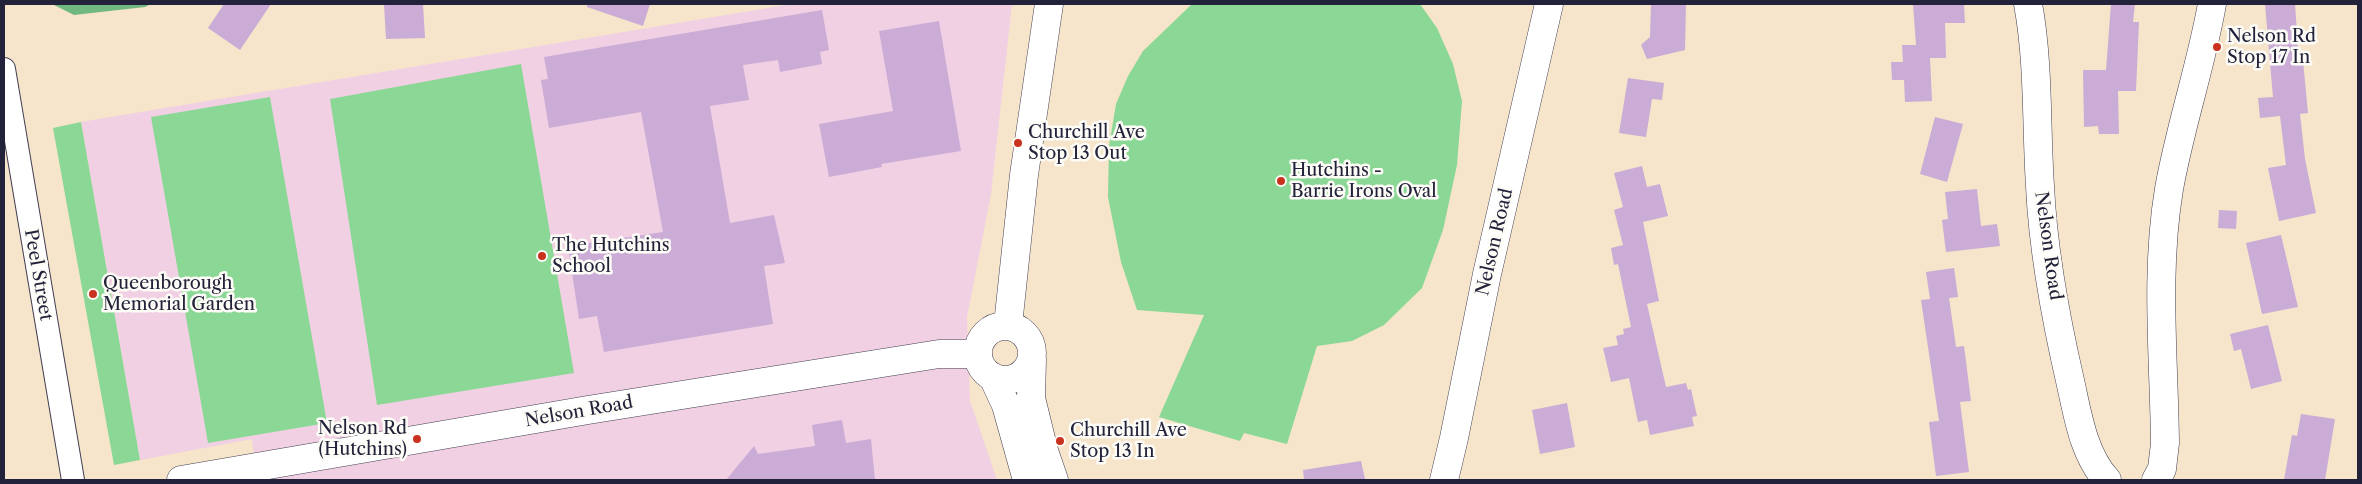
<!DOCTYPE html>
<style>
body{margin:0}
#map{position:relative;width:2362px;height:484px;overflow:hidden;background:#f6e4cb;font-family:"Libre Caslon Text",serif}
canvas{display:block}
.frame{position:absolute;inset:0;border:5px solid #22223b;pointer-events:none}
</style>
<div id="map">
<canvas width="2362" height="484"></canvas>
<div class="frame"></div>
</div>
<script>
const ctx = document.querySelector('canvas').getContext('2d');
ctx.lineJoin = 'round';
function fillPath(path, color) {
  ctx.fillStyle = color;
  ctx.fill(path, 'evenodd');
}
function stroke(path, color, width, dash) {
  ctx.strokeStyle = color;
  ctx.lineWidth = width;
  ctx.lineCap = dash ? 'butt' : 'round';
  ctx.setLineDash(dash || []);
  ctx.stroke(path);
}
function write(font, color, halo, rows, align = 'center') {
  ctx.font = font + ' "Libre Caslon Text",serif';
  ctx.lineWidth = 5;
  ctx.setLineDash([]);
  ctx.textBaseline = 'middle';
  ctx.strokeStyle = halo;
  ctx.fillStyle = color;
  for (const [text, x, y, turn = 0] of rows) {
    ctx.save();
    ctx.translate(x, y);
    ctx.rotate((+turn || 0) * Math.PI / 180);
    ctx.textAlign = isNaN(turn) ? turn : align;
    if (halo) ctx.strokeText(text, 0, 0);
    ctx.fillText(text, 0, 0);
    ctx.restore();
  }
}
fillPath(new Path2D(`
 M792,4H1012L991,194L967,317L970,401L997,480H257L252,439L140,460L81,122Z`), '#f1d0e3');
fillPath(new Path2D(`
 M1192,4H1420L1437,28L1453,64L1462,101L1457,165L1443,230L1422,288L1384,325L1352,341L1317,346L1287,444L1244,433L1240,441L1159,417L1204,315L1137,310L1121,262L1108,197L1109,146L1116,104L1128,76L1143,51Z
 M521,64L574,373L377,405L330,99Z
 M270,97L327,423L208,443L151,117Z
 M81,122L140,460L114,465L53,128Z`), '#8bd896');
fillPath(new Path2D(`
 M52,4H151L145,7L74,15Z`), '#70b87f');
fillPath(new Path2D(`
 M224,4H271L240,50L208,28Z
 M384,4H423L425,38L386,39Z
 M587,4H650L643,26L587,7Z
 M1651,4H1686L1685,50L1647,59L1641,45L1650,37Z
 M1913,4H1964L1965,23H1945L1946,58H1930L1932,101L1905,102L1904,80H1892L1891,62H1903L1902,45H1916Z
 M2111,4H2135L2133,22H2139L2136,91H2118L2119,134H2099L2098,126L2084,127L2083,70H2106Z
 M2265,4H2295L2299,61H2303L2308,113L2300,114L2305,159L2316,213L2279,221L2268,168L2286,165L2280,116L2260,118L2258,98L2273,97Z
 M822,10L829,50L820,52L822,64L780,72L778,60L743,65L749,100L710,106L730,223L774,215L785,263L764,266L773,324L604,352L597,316L579,319L568,246L663,232L641,112L549,128L541,80L548,79L544,57Z
 M939,21L961,151L881,164L882,167L829,177L819,124L893,111L879,31Z
 M1628,78L1664,83L1662,100L1652,99L1646,137L1619,133Z
 M1935,117L1963,124L1947,182L1920,174Z
 M1642,166L1647,187L1660,184L1668,216L1643,222L1659,301L1647,304L1666,387L1686,383L1688,390L1691,389L1697,416L1692,417L1694,426L1650,435L1647,420L1638,422L1629,378L1611,382L1603,348L1618,345L1616,336L1624,334L1623,329L1631,327L1618,264L1614,265L1611,248L1623,245L1614,210L1623,207L1614,173Z
 M1977,189L1981,226L1997,224L2000,246L1946,252L1942,220L1948,219L1945,192Z
 M2219,210L2237,211L2236,229L2218,228Z
 M2281,235L2298,307L2262,314L2246,243Z
 M1954,268L1958,297L1949,298L1956,347L1964,346L1971,401L1960,402L1969,472L1936,476L1929,422L1939,421L1921,300L1930,299L1926,272Z
 M2268,325L2282,381L2251,389L2241,349L2234,351L2230,334Z
 M1567,403L1575,447L1540,454L1532,410Z
 M2301,414L2335,419L2325,480H2284L2292,435L2297,436Z
 M842,420L846,443L871,439L875,480H726L754,446L758,454L815,446L812,425Z
 M1361,461L1365,479L1304,480L1303,470Z`), '#caacd6');
const minor = new Path2D(`
 M4,69L73,480`);
const tertiary = new Path2D(`
 M2028,4C2039,63 2036,126 2040,186C2043,252 2056,320 2071,385C2078,417 2084,455 2107,480
 M1008,325L1024,175L1049,4
 M978 353a27 27 0 1 1 54 0a27 27 0 1 1-54 0Z
 M1032,359L1031,398L1044,451L1054,480
 M993,377L1006,405L1027,480
 M181,480L588,410L939,354H978
 M1444,480L1454,438L1487,274L1549,4
 M2156,480L2162,469L2165,443C2164,358 2155,273 2169,189C2180,127 2201,66 2212,4`);
stroke(minor, '#423f51', 24);
stroke(tertiary, '#423f51', 29);
stroke(minor, '#fff', 22);
stroke(tertiary, '#fff', 28);
for (const [x, y, r, color] of [
 [2217,47,5,"#c8321e"],
 [1018,143,5,"#c8321e"],
 [1281,181,5,"#c8321e"],
 [542,256,5,"#c8321e"],
 [93,294,5,"#c8321e"],
 [417,439,5,"#c8321e"],
 [1060,441,5,"#c8321e"]
]) {
  const dot = new Path2D();
  dot.arc(x, y, r, 0, 2 * Math.PI);
  ctx.fillStyle = color;
  ctx.fill(dot);
  stroke(dot, '#fdfcf7', 2);
}
write('18px', '#22223b', '#fdfcf7', [
 ["Nelson Rd",2227,37],
 ["Stop 17 In",2227,58],
 ["Churchill Ave",1028,133],
 ["Stop 13 Out",1028,154],
 ["Hutchins -",1291,171],
 ["Barrie Irons Oval",1291,192],
 ["The Hutchins",552,246],
 ["School",552,267],
 ["Queenborough",103,284],
 ["Memorial Garden",103,305],
 ["Nelson Rd",407,429,"right"],
 ["(Hutchins)",407,450,"right"],
 ["Churchill Ave",1070,431],
 ["Stop 13 In",1070,452]
], 'left');
write('18px', '#22223b', '#fdfcf7', [
 ["Nelson Road",1495,242,-77],
 ["Nelson Road",2048,246,82],
 ["Peel Street",38,275,80],
 ["Nelson Road",579,412,-10]
]);
</script>
